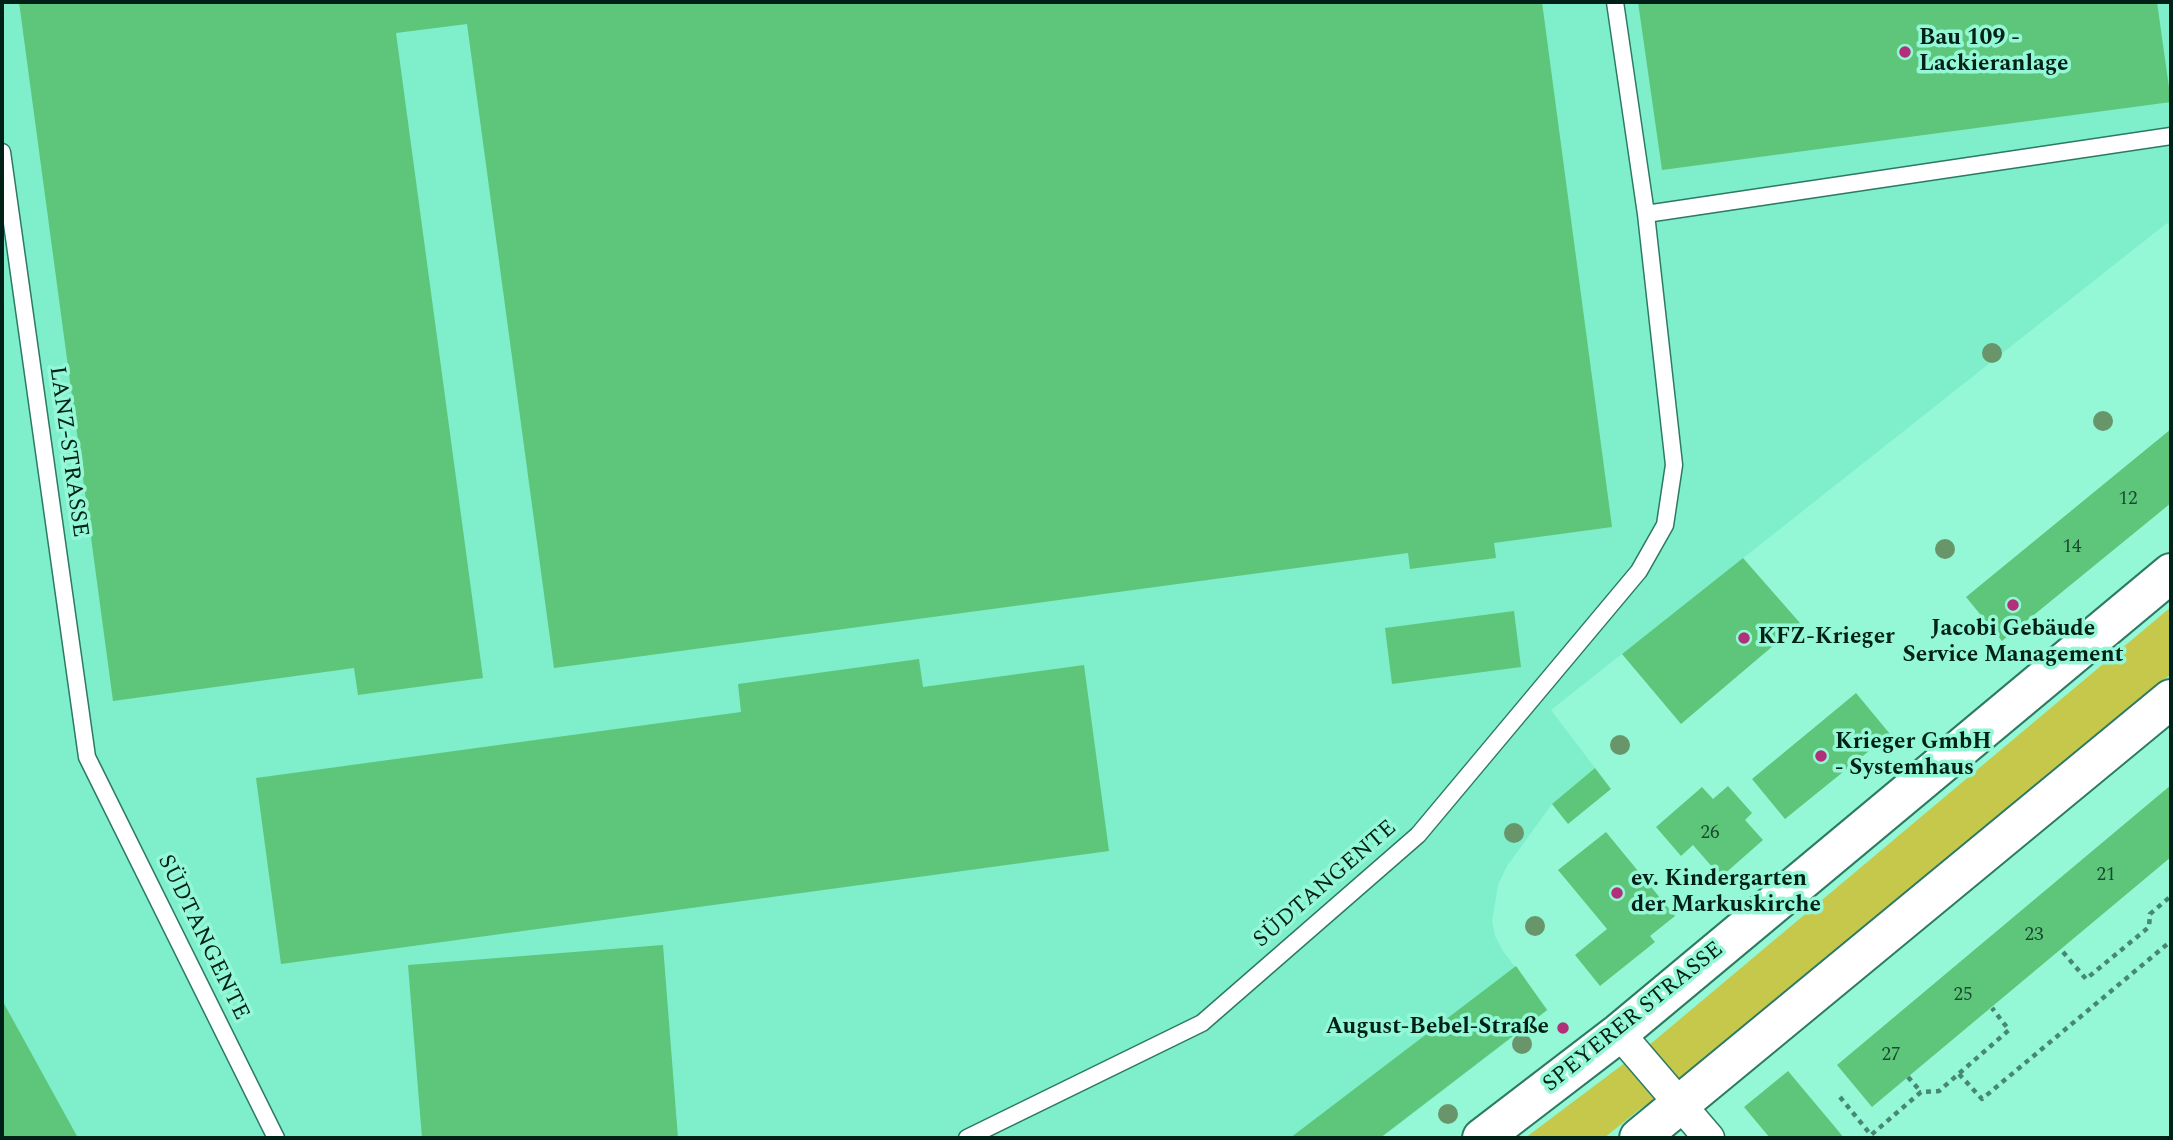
<!DOCTYPE html>
<meta charset="utf-8">
<style>
body{margin:0}
#map{position:relative;width:2173px;height:1140px;overflow:hidden;background:#94f8d7;font-family:Spectral,serif}
canvas{display:block}
.frame{position:absolute;inset:0;border:4px solid #012118;pointer-events:none}
</style>
<div id="map">
<canvas width="2173" height="1140"></canvas>
<div class="frame"></div>
</div>
<script>
const ctx = document.querySelector('canvas').getContext('2d');
ctx.lineJoin = 'round';
function fillPath(path, color) {
  ctx.fillStyle = color;
  ctx.fill(path, 'evenodd');
}
function stroke(path, color, width, dash) {
  ctx.strokeStyle = color;
  ctx.lineWidth = width;
  ctx.lineCap = dash ? 'butt' : 'round';
  ctx.setLineDash(dash || []);
  ctx.stroke(path);
}
function write(font, color, halo, rows, align = 'center') {
  ctx.font = font + ' Spectral,serif';
  ctx.lineWidth = 7;
  ctx.setLineDash([]);
  ctx.textBaseline = 'middle';
  ctx.strokeStyle = halo;
  ctx.fillStyle = color;
  for (const [text, x, y, turn = 0] of rows) {
    ctx.save();
    ctx.translate(x, y);
    ctx.rotate((+turn || 0) * Math.PI / 180);
    ctx.textAlign = isNaN(turn) ? turn : align;
    if (halo) ctx.strokeText(text, 0, 0);
    ctx.fillText(text, 0, 0);
    ctx.restore();
  }
}
fillPath(new Path2D(`
 M2,2H2171V228L2167,223L1551,710L1595,768L1552,804L1507,866L1498,885L1492,921L1495,936L1503,951L1548,1010L1381,1138H2Z`), '#7feecb');
fillPath(new Path2D(`
 M2171,607V674L1688,1079L1640,1109L1604,1138H1525L1654,1041Z`), '#c5c84b');
fillPath(new Path2D(`
 M19,2H1542L1612,527L1494,543L1496,558L1410,569L1408,553L554,668L467,24L396,33L483,678L358,695L354,668L113,701Z
 M1638,2H2157L2171,102L1662,170Z
 M2171,429V503L2002,641L1966,597Z
 M1743,558L1800,623L1681,724L1622,654Z
 M1514,611L1521,667L1392,684L1385,628Z
 M919,659L923,687L1084,665L1109,851L281,964L256,778L741,712L738,684Z
 M1856,693L1890,734L1785,819L1752,779Z
 M1595,768L1611,789L1568,824L1552,804Z
 M2171,785V857L1872,1107L1837,1065Z
 M1728,786L1752,813L1745,820L1763,840L1721,877L1693,845L1681,856L1656,827L1702,787L1713,799Z
 M1606,832L1675,916L1650,936L1655,942L1600,986L1575,955L1607,929L1558,870Z
 M663,945L678,1138H422L408,965Z
 M1516,966L1547,1010L1380,1138H1290Z
 M2,1000L78,1138H2Z
 M1788,1071L1835,1127L1844,1138H1770L1744,1107Z`), '#5dc67a');
const lane = new Path2D(`
 M2,152L87,757L276,1138
 M1646,214L2171,136
 M967,1138L1202,1023L1418,835L1639,571L1665,525L1674,465L1646,214L1615,2`);
const street = new Path2D(`
 M1619,1033L1709,1138`);
const secondary = new Path2D(`
 M1482,1138L1619,1033L2171,573
 M1639,1138L2171,699`);
stroke(lane, '#2d7a64', 19);
stroke(street, '#2d7a64', 33);
stroke(secondary, '#2d7a64', 42);
stroke(new Path2D(`
 M2063,952L2086,979L2149,927L2150,914L2171,896
 M1959,1074L1982,1099L2171,941
 M1908,1077L1921,1092
 M1840,1097L1871,1135L1921,1092L1939,1091L2009,1030L1992,1008`), '#478873', 4.5, [5, 5]);
stroke(lane, '#fff', 16);
stroke(street, '#fff', 30);
stroke(secondary, '#fff', 38);
ctx.fillStyle = '#68966a';
for (const [x, y] of [
 [1992,353],
 [2103,421],
 [1945,549],
 [1620,745],
 [1514,833],
 [1535,926],
 [1522,1044],
 [1448,1114]
]) {
  ctx.beginPath();
  ctx.arc(x, y, 10, 0, 2 * Math.PI);
  ctx.fill();
}
for (const [x, y, r, color] of [
 [1905,52,7,"#b23079"],
 [2013,605,7,"#b23079"],
 [1744,638,7,"#b23079"],
 [1821,756,7,"#b23079"],
 [1617,893,7,"#b23079"],
 [1563,1028,7,"#b23079"]
]) {
  const dot = new Path2D();
  dot.arc(x, y, r, 0, 2 * Math.PI);
  ctx.fillStyle = color;
  ctx.fill(dot);
  stroke(dot, '#94f8d7', 2.5);
}
write('19px', '#184a30', null, [
 ["12",2128,500],
 ["14",2072,548],
 ["26",1710,834],
 ["21",2106,876],
 ["23",2034,936],
 ["25",1963,996],
 ["27",1891,1056]
]);
write('bold 23px', '#012118', '#94f8d7', [
 ["Bau 109 -",1919,39],
 ["Lackieranlage",1919,65],
 ["Jacobi Gebäude",2013,630,"center"],
 ["Service Management",2013,656,"center"],
 ["KFZ-Krieger",1758,638],
 ["Krieger GmbH",1835,743],
 ["- Systemhaus",1835,769],
 ["ev. Kindergarten",1631,880],
 ["der Markuskirche",1631,906],
 ["August-Bebel-Straße",1549,1028,"right"]
], 'left');
write('23px', '#012118', '#94f8d7', [
 ["LANZ-STRASSE",67,452,82],
 ["SÜDTANGENTE",1326,885,-41],
 ["SÜDTANGENTE",202,938,64],
 ["SPEYERER STRASSE",1634,1018,-39]
]);
</script>
